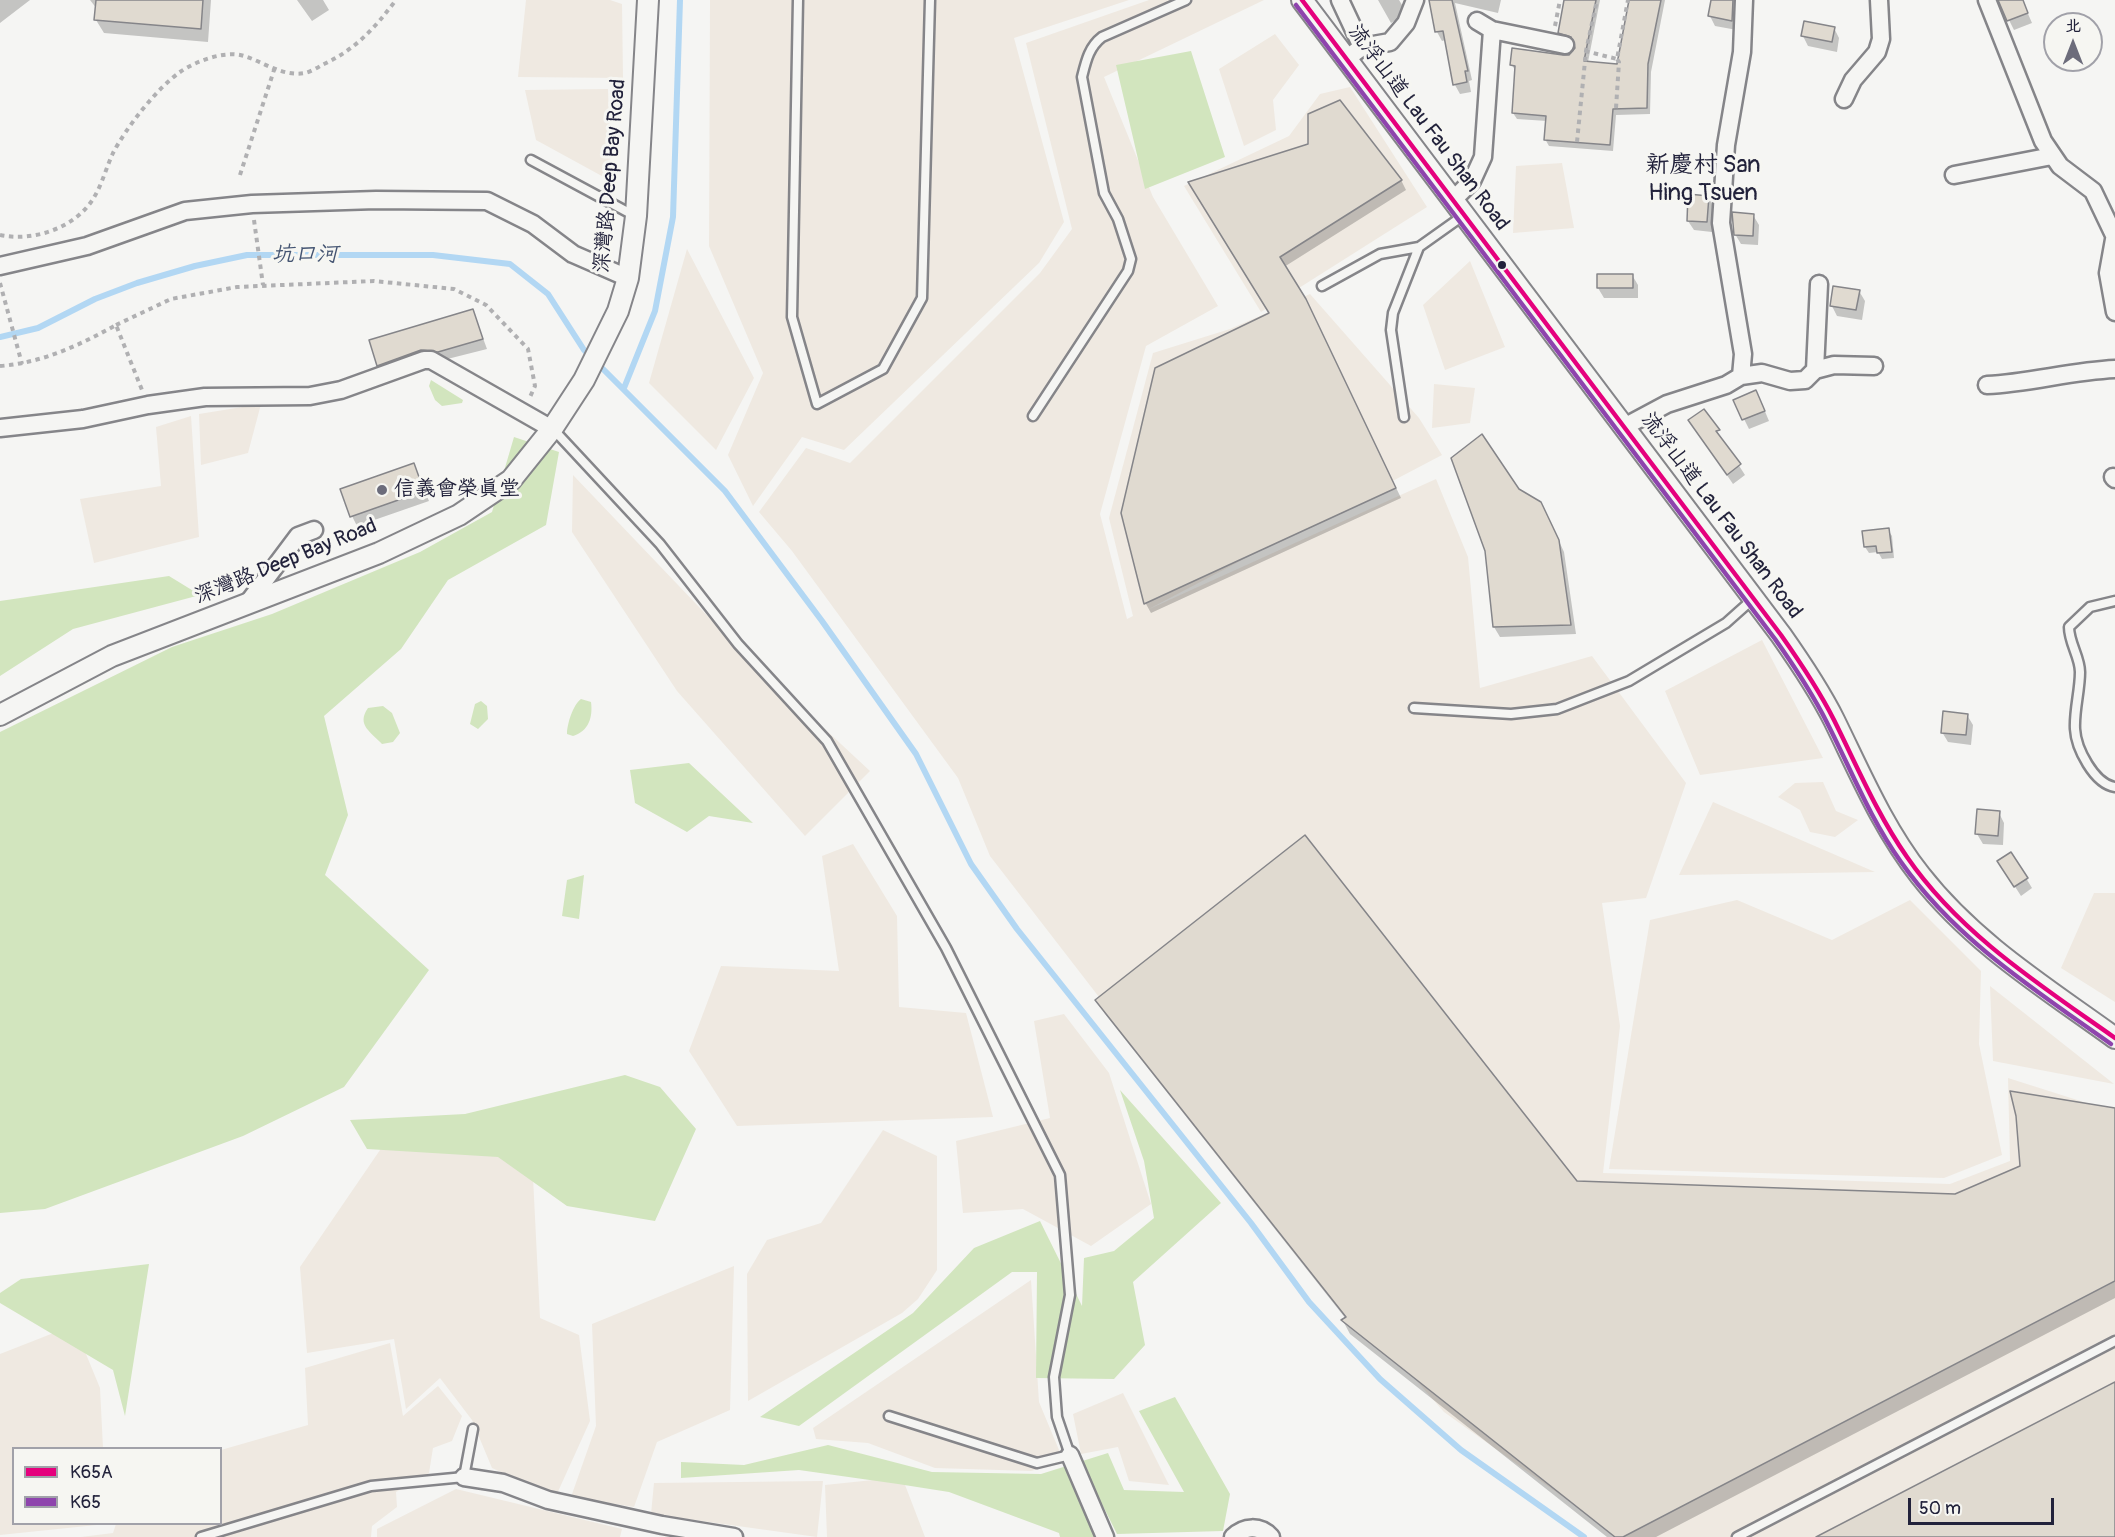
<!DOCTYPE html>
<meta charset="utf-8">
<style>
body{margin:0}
#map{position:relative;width:2115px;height:1537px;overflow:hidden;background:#f5f5f3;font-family:Pangolin,"LXGW WenKai TC",sans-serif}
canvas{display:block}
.legend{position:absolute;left:12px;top:1447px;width:210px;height:78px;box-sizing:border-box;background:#f6f6f2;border:2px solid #a1a1a9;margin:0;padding:8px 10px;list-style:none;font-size:18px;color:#22223b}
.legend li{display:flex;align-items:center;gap:12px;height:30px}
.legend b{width:30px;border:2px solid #a1a1a9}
.north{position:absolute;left:2043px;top:12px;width:60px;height:60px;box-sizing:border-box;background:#f6f6f2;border:2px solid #a1a1a9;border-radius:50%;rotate:0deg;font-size:16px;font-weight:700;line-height:24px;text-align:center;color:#22223b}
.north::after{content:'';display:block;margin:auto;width:21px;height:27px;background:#6c6c7b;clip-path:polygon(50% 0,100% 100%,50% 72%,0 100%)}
.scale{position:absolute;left:1908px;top:1498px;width:146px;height:27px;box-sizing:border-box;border:3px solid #22223b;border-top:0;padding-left:8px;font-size:18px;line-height:21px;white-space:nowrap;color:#22223b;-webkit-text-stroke:4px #f6f6f2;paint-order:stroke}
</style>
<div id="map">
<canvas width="2115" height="1537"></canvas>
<ul class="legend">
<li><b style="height:8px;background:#e5007d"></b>K65A</li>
<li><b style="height:8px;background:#8e44ad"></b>K65</li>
</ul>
<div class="north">北</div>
<div class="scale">50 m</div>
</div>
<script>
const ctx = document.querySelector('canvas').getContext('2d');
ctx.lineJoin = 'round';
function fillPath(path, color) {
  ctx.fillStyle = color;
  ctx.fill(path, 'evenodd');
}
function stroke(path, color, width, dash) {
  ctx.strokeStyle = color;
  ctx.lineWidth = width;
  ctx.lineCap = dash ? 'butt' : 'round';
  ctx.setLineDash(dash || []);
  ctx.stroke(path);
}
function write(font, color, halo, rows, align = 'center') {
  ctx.font = font + ' Pangolin,"LXGW WenKai TC",sans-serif';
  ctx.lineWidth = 6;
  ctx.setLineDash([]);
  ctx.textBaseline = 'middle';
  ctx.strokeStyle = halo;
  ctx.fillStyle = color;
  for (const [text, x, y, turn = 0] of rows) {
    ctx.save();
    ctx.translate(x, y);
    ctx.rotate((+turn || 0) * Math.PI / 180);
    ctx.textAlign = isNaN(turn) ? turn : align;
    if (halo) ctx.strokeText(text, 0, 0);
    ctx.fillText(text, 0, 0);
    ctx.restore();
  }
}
fillPath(new Path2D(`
 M526,0H610L622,4L623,78L518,77Z
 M710,0H1129L1014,38L1064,222L1039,263L844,450L802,437L753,506L728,455L763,373L709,246Z
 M1149,0H1264L1104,77L1153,197L1218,306L1146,346L1100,514L1127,619L1133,616L1109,518L1153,353L1230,329L1310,294L1419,418L1442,455L1147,610L1436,479L1468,557L1480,688L1592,656L1686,783L1646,898L1602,903L1620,1026L1603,1173L1950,1184L2010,1161L2008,1078L2115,1112V1537H1619L1444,1412L1245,1186L990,856L958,778L792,551L759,512L806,448L850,463L1040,273L1072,229L1026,43Z
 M1275,34L1299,65L1273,100L1276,130L1244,146L1219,69Z
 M1350,87L1427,207L1261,312L1184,186L1289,136L1320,94Z
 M608,89L611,181L536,140L525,90Z
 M1562,163L1574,228L1513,233L1516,166Z
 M687,249L754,378L716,450L649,383Z
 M1470,261L1505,347L1445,370L1423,305Z
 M1434,384L1475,388L1470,423L1432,428Z
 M261,404L248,453L201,465L199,414Z
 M191,416L199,537L94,563L80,499L161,486L156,427Z
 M573,475L742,652L870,771L805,836L677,691L572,532Z
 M1762,640L1823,758L1700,775L1665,691Z
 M1823,782L1836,811L1858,820L1835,837L1810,832L1800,810L1778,797L1795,783Z
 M1713,802L1875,872L1679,875Z
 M853,844L897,916L899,1007L966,1013L993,1117L737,1126L689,1051L721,966L839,971L822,856Z
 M2094,893H2115V1002L2061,968Z
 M1737,900L1832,940L1910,900L1981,971L1979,1044L2002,1155L1944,1178L1609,1169L1650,920Z
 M1990,986L2114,1084L1993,1061Z
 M1064,1014L1109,1073L1151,1204L1091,1246L1023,1209L963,1213L956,1141L1050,1118L1034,1021Z
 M883,1130L937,1156V1270L918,1299L902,1313L748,1401L747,1274L767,1240L821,1223Z
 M393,1131L532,1157L540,1318L579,1335L590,1421L556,1496L492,1468L472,1420L440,1378L406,1409L394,1339L307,1353L300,1267Z
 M734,1266L730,1410L657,1442L634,1507L571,1497L596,1426L592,1324Z
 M1031,1280L1039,1402L1064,1462L1031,1471L935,1468L868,1443L816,1439L813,1428Z
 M74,1325L100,1388L103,1448H14V1524H106L0,1535V1354Z
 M390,1343L403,1416L438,1386L462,1416L452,1441L433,1448L429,1473L396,1492L397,1507L372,1526L371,1537H81L113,1533L116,1524H220L221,1450L308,1425L305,1368Z
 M1123,1393L1169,1485L1129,1481L1118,1447L1081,1454L1073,1414Z
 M902,1477L925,1537H827L825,1485Z
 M823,1481L817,1537L651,1514L654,1483Z
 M456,1489L622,1529L620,1537H377V1529Z`), '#efe9e1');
fillPath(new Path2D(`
 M1191,51L1225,157L1145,189L1116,65Z
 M431,380L463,400L462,403L442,406L435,400L429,386Z
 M514,437L559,452L546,525L448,580L401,649L324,716L348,815L325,875L429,970L344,1087L243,1136L45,1209L0,1213V732L172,647L272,614L420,552L492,512Z
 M169,576L200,595L73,629L0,676V601Z
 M581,699L591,702C593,717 589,731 573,736L567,734C567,724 573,705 581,699Z
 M481,701L487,706L488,719L478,729L470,724L475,704Z
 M383,706L392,713L400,733L393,742L382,744C371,732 356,725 368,708Z
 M689,763L753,823L709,816L687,832L635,803L630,770Z
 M584,875L579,919L562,916L567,880Z
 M625,1075L660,1087L696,1129L655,1221L567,1206L498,1157L367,1149L350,1120L465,1114Z
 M1120,1090L1221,1203L1133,1282L1145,1345L1114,1379L1036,1378L1037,1272H1012L799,1426L760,1417L913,1313L974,1248L1040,1221L1082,1306L1084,1258L1114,1251L1154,1218L1144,1161Z
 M149,1264L125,1416L113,1370L0,1303V1293L21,1279Z
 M1175,1397L1230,1494L1223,1531L1117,1534L1102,1504V1537H1060L1059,1533L949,1492L898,1484L799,1470L681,1478V1462L744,1465L828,1445L932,1472L1041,1474L1108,1453L1124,1490L1184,1492L1139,1411Z`), '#d2e5be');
fillPath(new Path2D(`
 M0,0H30L0,23Z
 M90,0H211L208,42L104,33L96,20L97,9Z
 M297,0H323L329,10L312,21Z
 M1378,0H1399L1407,13L1391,23Z
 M1431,0H1501L1498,13L1455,3L1472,80L1469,81L1471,92L1460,94L1455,85L1446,40L1442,41L1437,32Z
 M1566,0H1600L1588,62L1619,65L1631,0H1665L1651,72L1650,114L1616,115L1613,151L1549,146L1545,139L1547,121L1517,119L1513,113L1516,72L1512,65L1570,56L1577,48L1575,42L1563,39L1559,33Z
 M1713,0H1738L1737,30L1715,26L1710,16Z
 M1999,0H2022L2032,23L2014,30Z
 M1834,28L1839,38L1837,52L1808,46L1803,36Z
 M1401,180L1406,190L1284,267L1311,311L1401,498L1151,613L1146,604L1122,513L1271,314L1195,193Z
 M1708,197L1714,207L1712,232L1694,230L1688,221Z
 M1753,215L1759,225L1758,245L1741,244L1735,234Z
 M1632,275L1638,285V298H1604L1598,288Z
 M1859,291L1865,301L1862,320L1837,316L1832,306Z
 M473,311L487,349L384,375L378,365Z
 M1735,401L1761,402L1769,421L1749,429Z
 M1704,411L1745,475L1733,484L1690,421Z
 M413,465L429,501L357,526L352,516Z
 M1546,513L1564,552L1576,634L1500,637L1494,627Z
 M1888,530L1892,536L1894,558L1882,559L1878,552L1869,553L1865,547Z
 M1967,715L1973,725L1971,745L1948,742L1942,732Z
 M1999,813L2004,823L2003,845L1983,844L1977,834Z
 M2005,871L2026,878L2032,888L2021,896Z
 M1097,1000L1576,1183L1956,1196L2021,1167L2115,1109V1298L1656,1537H1607L1350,1334L1343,1321L1346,1319L1105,1014Z`), '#0003');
stroke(new Path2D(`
 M0,337L38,328L95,299L137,283L195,266L247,255H433L510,264L548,294L584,350L725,491L822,621L916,754L971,864L1017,929L1251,1223L1309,1302L1380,1379L1461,1450L1584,1537
 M624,388L655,311L673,217L680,0`), '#b2d7f3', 6);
const building = new Path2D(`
 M96,0H203L201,29L94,20Z
 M1429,0H1452L1468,71H1465L1467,82L1453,85L1443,31L1435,32Z
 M1564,0H1596L1584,61L1617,64L1629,0H1661L1648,64L1647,108L1613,109L1610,145L1544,140L1546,116L1512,113L1515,66L1510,65L1512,48L1563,55H1569L1575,48L1571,37L1558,33Z
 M1711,0H1733L1732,21L1708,16Z
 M1998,0H2023L2028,13L2007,21Z
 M1804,21L1835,27L1832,42L1801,36Z
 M1340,100L1402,180L1280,257L1306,299L1396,488L1144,604L1121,513L1155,368L1269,313L1188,182L1308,144V114Z
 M1688,194L1709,196L1707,222L1687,221Z
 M1732,212L1754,214L1753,236L1734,235Z
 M1597,274H1633V288H1597Z
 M1833,286L1860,290L1856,310L1830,306Z
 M473,309L483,339L438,352L421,350L377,366L369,340Z
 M1756,390L1765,411L1742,420L1733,400Z
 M1704,409L1720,430L1716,431L1741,464L1727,475L1688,420Z
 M1482,434L1519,489L1541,502L1559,540L1571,625L1493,627L1485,551L1451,458Z
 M414,463L424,491L350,517L340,489Z
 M1889,528L1892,552L1877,553L1876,546L1864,547L1862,531Z
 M1943,711L1968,714L1966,735L1941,733Z
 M1977,809L2000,811L1998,836L1975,834Z
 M1305,835L1577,1181L1955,1194L2020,1166L2016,1116L2010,1091L2115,1108V1281L1623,1537H1615L1341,1320L1346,1317L1095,1000Z
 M2011,852L2028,878L2014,887L1997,861Z
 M2115,1382V1537H1816Z`);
fillPath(building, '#e0dad0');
stroke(building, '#858589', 1.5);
const service = new Path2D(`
 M798,0L792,317L817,404L883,369L922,298L930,0
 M531,160L635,216
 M1322,286L1380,254L1419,247L1464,215
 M1033,416L1128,271L1131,259L1118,219L1104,193L1082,77C1086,61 1089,47 1102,37L1186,0
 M1404,417L1391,330L1393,313L1419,247
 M553,429L660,544L738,644L827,741L946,948L1060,1175L1070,1295L1054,1377L1057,1417L1070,1455L1037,1463L889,1416
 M2115,601L2090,607L2069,627C2069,643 2080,657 2080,672C2080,691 2074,710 2075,729C2076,748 2094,784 2115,787
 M1414,708L1511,714L1557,709L1629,681L1726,623L1754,598
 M201,1537L371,1486L464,1477L473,1429
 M1737,1537L2115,1341`);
const minor = new Path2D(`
 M1340,0L1362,47L1354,53
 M1987,0L2043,141L2060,166L2093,191L2114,235
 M1477,21L1492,30
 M1362,47L1390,42L1406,23L1415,0
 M1844,99L1853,80L1877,52L1881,39L1879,0
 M1954,175L2052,156
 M1453,200L1472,181L1483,157L1492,30L1565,45
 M2115,234L2108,273L2115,312
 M0,266L87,246L185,211L252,204L376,200L487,201L533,224L573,254L628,278
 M1815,370L1834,365L1874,366
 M1741,376L1762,373L1790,381L1805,380L1815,370L1819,284
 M1987,385C2030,383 2071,371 2115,369
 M1624,427L1667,404L1726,385L1741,376L1743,354L1721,223L1726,145L1742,52L1744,0
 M0,428L83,419L148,405L205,397L310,396L341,390L424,360H431L552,429
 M2113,477L2115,479
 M247,604L298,536L314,530
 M1070,1455L1105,1537
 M464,1477L503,1483L548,1500L662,1525L734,1537
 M1233,1537C1244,1526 1260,1525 1271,1537`);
const tertiary = new Path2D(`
 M1302,0L1781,635C1800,662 1819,690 1834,720C1860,773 1883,828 1920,875C1973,943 2046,988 2115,1038
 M0,715L112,656L379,553L459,515L511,480L552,429L584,380L618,311L628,278L636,216L648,0`);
stroke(service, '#858589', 13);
stroke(minor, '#858589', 21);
stroke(tertiary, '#858589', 24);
stroke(new Path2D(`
 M1555,26L1560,0
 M1585,51L1617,59L1628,0
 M1616,108L1619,62L1617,59
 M1577,142L1586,51L1597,0
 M240,175L274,70
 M254,220L263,285
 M0,235C33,242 75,228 93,199C102,185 106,168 113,153C126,128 157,88 180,72C196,61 225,50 244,56C264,62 282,77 305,73C310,72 317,68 322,65C355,50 374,29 396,0
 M0,283L22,364
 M116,325L171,299L237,287L374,281L454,289L486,305L528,349L535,386L530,397
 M0,366C42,363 80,345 116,325L142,390`), '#b0b0b2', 4, [4.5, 4.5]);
stroke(service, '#f5f5f3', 8);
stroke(minor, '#f5f5f3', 16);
stroke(tertiary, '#f5f5f3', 20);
stroke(new Path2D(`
 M1302,0L1781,635C1800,662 1819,690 1834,720C1857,766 1877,814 1907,857C1960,934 2040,985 2115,1038`), '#e5007d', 4.5);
stroke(new Path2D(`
 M1296,5L1775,639C1792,663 1808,687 1822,713C1848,762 1868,816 1901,862C1955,939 2035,990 2111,1044`), '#8e44ad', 4.5);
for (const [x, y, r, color] of [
 [1502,265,5,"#22223b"],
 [382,490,6,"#6c6c7b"]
]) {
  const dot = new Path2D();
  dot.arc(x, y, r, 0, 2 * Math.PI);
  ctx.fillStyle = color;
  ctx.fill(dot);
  stroke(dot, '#f6f6f2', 2);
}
write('21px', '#22223b', '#f6f6f2', [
 ["流浮山道 Lau Fau Shan Road",1428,128,53],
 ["深灣路 Deep Bay Road",611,176,-85],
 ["流浮山道 Lau Fau Shan Road",1721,516,53],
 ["深灣路 Deep Bay Road",286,562,-22]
]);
write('21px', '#22223b', '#f6f6f2', [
 ["信義會榮真堂",394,490]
], 'left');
write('italic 22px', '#445472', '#f6f6f2', [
 ["坑口河",305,255]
]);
write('24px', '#22223b', '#f6f6f2', [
 ["新慶村 San",1703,166],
 ["Hing Tsuen",1703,194]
]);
</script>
